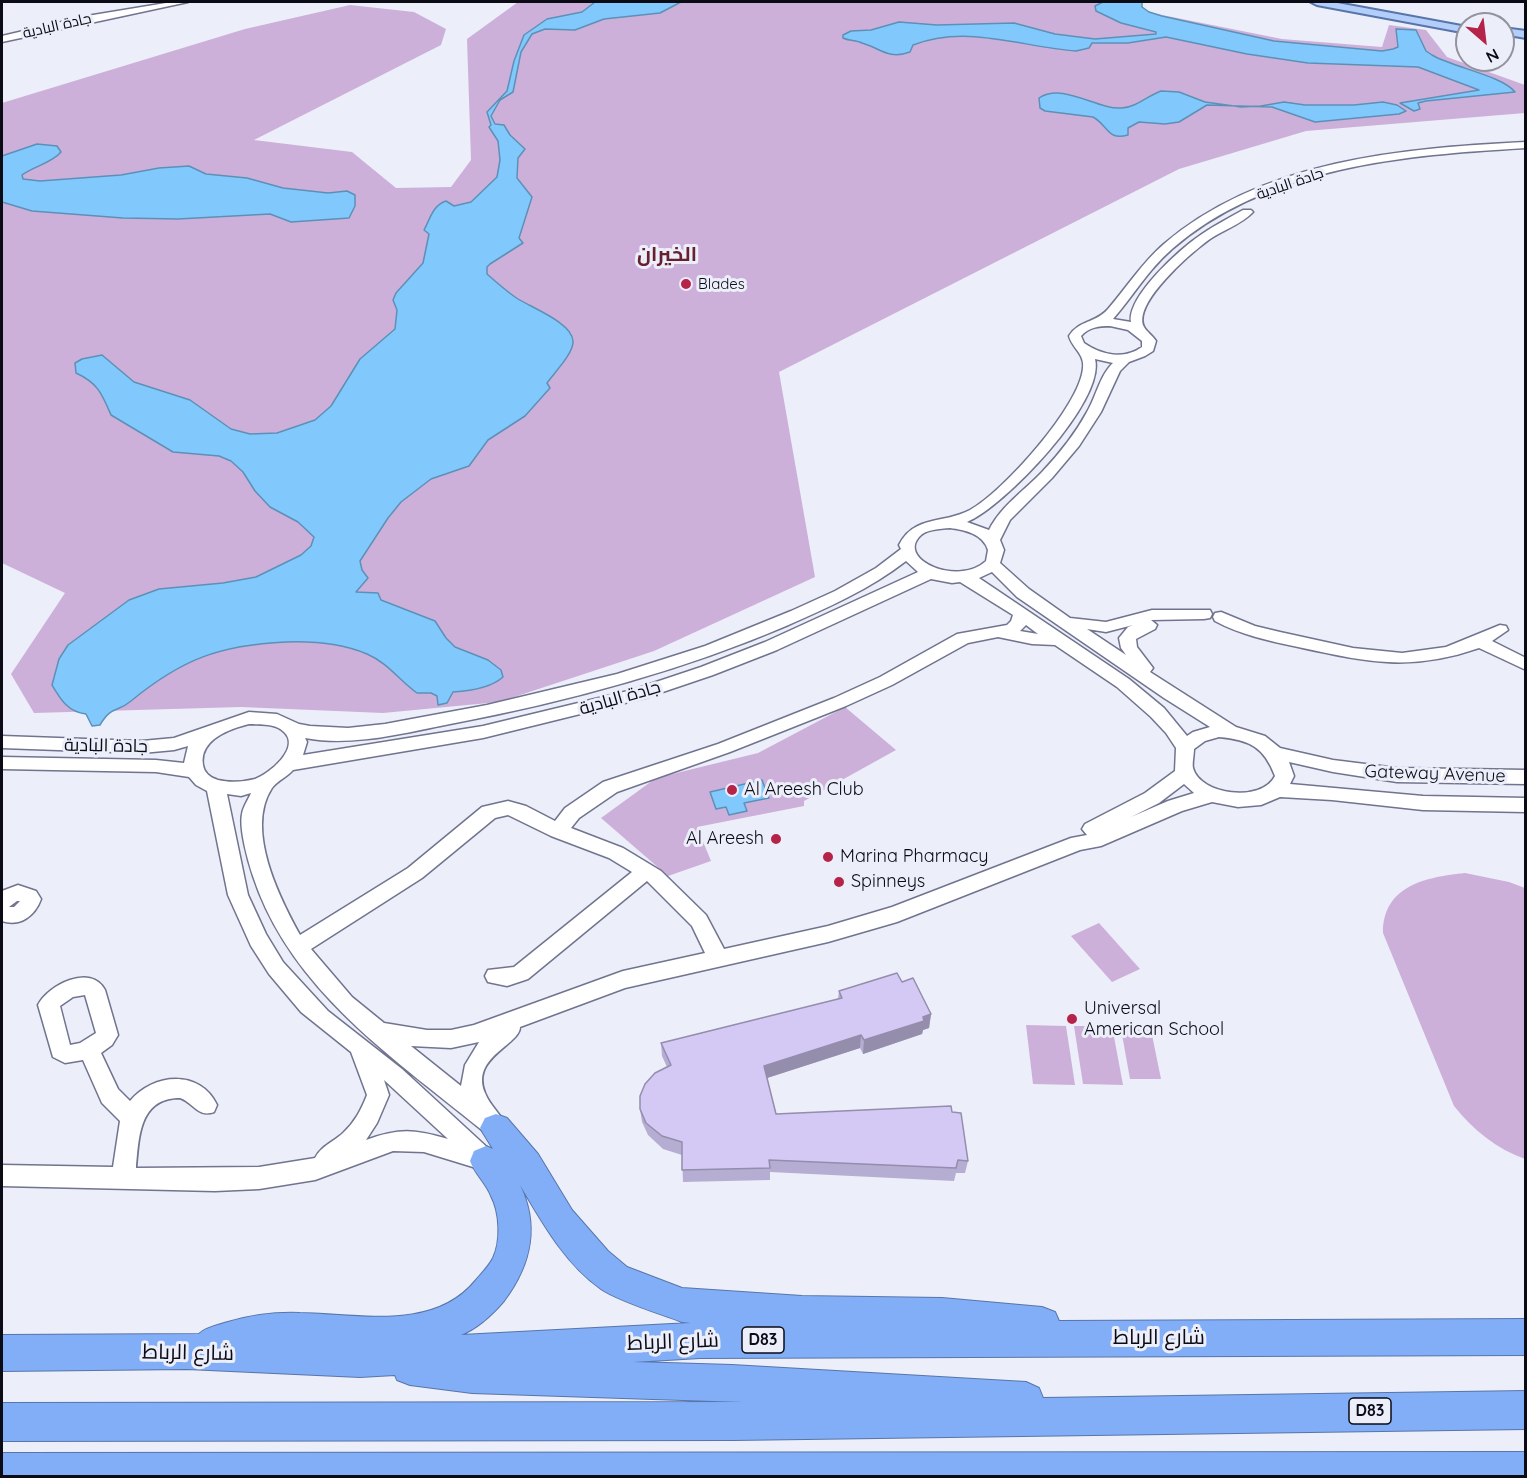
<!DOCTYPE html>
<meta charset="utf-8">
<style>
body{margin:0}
#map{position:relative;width:1527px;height:1478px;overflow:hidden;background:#eceefa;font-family:Quicksand,sans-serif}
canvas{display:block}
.frame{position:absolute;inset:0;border:3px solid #0a0b14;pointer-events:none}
.north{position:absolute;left:1455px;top:12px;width:60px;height:60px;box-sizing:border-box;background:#eceefa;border:2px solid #92939e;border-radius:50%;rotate:152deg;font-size:16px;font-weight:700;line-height:24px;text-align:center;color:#0a0b14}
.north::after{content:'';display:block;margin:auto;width:21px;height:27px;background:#b52349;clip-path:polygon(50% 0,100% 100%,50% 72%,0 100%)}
</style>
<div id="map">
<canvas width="1527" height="1478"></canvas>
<div class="frame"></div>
<div class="north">N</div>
</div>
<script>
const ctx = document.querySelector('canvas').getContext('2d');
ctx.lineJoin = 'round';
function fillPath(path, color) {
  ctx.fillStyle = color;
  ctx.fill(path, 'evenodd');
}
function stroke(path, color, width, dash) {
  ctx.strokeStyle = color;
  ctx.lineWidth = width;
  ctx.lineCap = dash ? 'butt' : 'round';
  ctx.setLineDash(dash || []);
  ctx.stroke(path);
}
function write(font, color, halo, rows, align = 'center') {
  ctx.font = font + ' Quicksand,Cairo,sans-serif';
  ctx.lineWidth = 6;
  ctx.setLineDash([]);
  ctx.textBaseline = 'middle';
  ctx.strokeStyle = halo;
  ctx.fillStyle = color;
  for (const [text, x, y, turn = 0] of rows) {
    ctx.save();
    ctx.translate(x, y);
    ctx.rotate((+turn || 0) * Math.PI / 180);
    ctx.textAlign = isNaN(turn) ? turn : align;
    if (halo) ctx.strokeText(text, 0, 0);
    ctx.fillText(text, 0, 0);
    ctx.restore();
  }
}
fillPath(new Path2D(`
 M518,2H1097L1282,39L1382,47L1389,25L1426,30L1447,57L1525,85V113L1306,131L1179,169L779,372L815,577L654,651L499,702L383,713L241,707L34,713L11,674L65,593L2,563V103L245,29L350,5L414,12L446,29L441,45L254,140L352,152L396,188L451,187L471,160L467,39Z
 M845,707L896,750L804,801V806L697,827L711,861L668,876L601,818L656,778L758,753Z
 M1465,873L1509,882L1525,888V1159C1497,1149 1473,1130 1454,1106L1383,933C1383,885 1427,877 1465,873Z
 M1099,923L1140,969L1112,982L1071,936Z
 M1026,1025L1066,1026L1075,1085L1033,1084Z
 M1074,1026H1112L1123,1085L1083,1084Z
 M1121,1029L1151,1030L1161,1079H1130Z`), '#cdb0d9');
const water = new Path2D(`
 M595,2H681L660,13L604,19L575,30L545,29L532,34L521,52L513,92L500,100L491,116L495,124L504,125L510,135L525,149L518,158L517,178L532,197L519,238L523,243L490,264L487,267V274C496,282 505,290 515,297C529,307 572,322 573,341C574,353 554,373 547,383L550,388L525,416L488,440L469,466L431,479L401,502L388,518L360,561L362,570L368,578L356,592L378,593L381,600L435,621L446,638L455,647L488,660L501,670L503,677C491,688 469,691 453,692L447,703L438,705L437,696L431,693H417C399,680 388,663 367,654C341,643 314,641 286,642C220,645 182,659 131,701C117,713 112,705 100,725L92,726L86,714C68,712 61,700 52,685L59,659L68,645L129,600L159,589L223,583L256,577L301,555L311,546L314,537L298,522L270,507L255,491L243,472L231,461L219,456L173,452L111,415C102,394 98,383 76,373L75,363L82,359L102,355L134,382L190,400L231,429L250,434L277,433L315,420L331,406L360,359L395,329L397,310L393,300L396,293L423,263L429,234L424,230C430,219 433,205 446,201L454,206L471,202L497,177L500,160L498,141L489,127L491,125L487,112L507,91L514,61L524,35L547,19L582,12Z
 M1103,2H1142V7L1149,12L1162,16L1274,41L1382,51L1393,49L1398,47L1396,29L1416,30L1426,51L1432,55C1452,67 1503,76 1515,92L1426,101L1418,103L1420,109L1414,111L1400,103L1479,90L1418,67L1308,63L1247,54L1166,37L1128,43H1092L1089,48L1076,51C1021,47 967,24 913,45L910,52C888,60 880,48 862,43C856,40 849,41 843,38V35L851,31L871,30L899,22L937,25L1014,23L1055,34L1095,39L1156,34V32L1121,23L1096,11L1095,6Z
 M1161,91L1179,92L1205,102L1241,107L1261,106L1284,102L1305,105H1354L1383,102L1397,105L1406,111L1399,114L1315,122L1272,107L1207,105L1179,122L1165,124L1139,122L1128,128V135C1107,141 1108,125 1093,117L1045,111L1040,108L1039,98C1063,82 1097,110 1122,108C1137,107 1147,96 1161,91Z
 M37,144L57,146L61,152C52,163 34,166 22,175L23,179L40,181L121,175L159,168L189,166L206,174L247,178L283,188L328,193L347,191L355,195V206L349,218L291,222L270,214L178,219L123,218L32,211L2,202V156Z
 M762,780L769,798L744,803L747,811L729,815L726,807L716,809L710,792Z`);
fillPath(water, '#81c9fd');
stroke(water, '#5d90b7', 1.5);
const minor = new Path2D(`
 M172,2H188L2,42V36L87,16Z
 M1526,142V148C1405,155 1268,166 1172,249C1147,271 1134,295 1113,319L1131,322C1127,296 1181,248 1202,234C1215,225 1229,218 1243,210H1251L1253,212C1242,224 1223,230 1210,239C1192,252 1132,303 1144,327C1146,331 1153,336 1156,341L1153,351L1145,356L1129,362L1120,371L1101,412L1079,446L1052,478L1010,520L1000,540L1004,550L1000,563L1029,589L1070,618L1106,622L1152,610H1210L1212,614L1210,618L1204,619L1151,620L1157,625L1155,629L1136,639L1137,647L1153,668L1150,672L1236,727L1265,736L1280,748L1333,760L1397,768L1526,770V784L1397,782L1333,772L1289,762L1294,776L1290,784L1423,796L1526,798V812L1423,810L1332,800L1280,797L1261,805L1238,807L1212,802L1182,811L1101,846L1080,850L897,922L828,942L625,988L520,1027C520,1045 470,1057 485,1093C490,1106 502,1115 507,1128L504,1135L496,1138L488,1135C398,1061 291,992 253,876C248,861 239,829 242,814C243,807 248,800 251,793L241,796L227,794L248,895L266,934L283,962L328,1011L402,1069L490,1150L498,1161L494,1168L486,1171L424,1152L393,1151L315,1180L259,1189L215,1191L2,1186V1165L113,1167L120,1121L102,1103L83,1060L65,1063L53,1057L38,1005C48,985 91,963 105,990L118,1035L112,1045L101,1053L118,1089L130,1101C153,1073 200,1069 217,1105L214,1112C198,1118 194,1103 180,1098C139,1098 139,1137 136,1168L259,1167L315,1158C320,1147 333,1142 343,1133C355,1122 361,1110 367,1095L351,1052L301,1012L269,974L251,946L228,895L207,791L196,785L189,777L156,772L2,769V757L156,760L184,763L188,746L174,750L142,753L2,748V736L142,741L174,738L249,712L277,714L299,724L310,726L348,728L385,724L487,705L617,674L705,646L791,611L835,591L876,568L901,549L899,545C914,515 944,524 970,510C1003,492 1080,406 1083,368C1085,354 1072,348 1069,336C1079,320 1096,323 1108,309C1127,287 1142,263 1164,244C1262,160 1403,148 1526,142ZM1110,326L1128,330L1142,341V347C1124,360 1101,355 1084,343L1081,336C1089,327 1099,326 1110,326ZM1095,359L1113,363C1100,375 1096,397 1087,412C1075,434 1059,454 1042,472C1024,491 1001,506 989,530L967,522C1004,507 1106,401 1095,359ZM950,528C965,530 983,534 988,550L986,561C959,586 898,561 919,537C926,529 940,529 950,528ZM906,561L918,572L765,642L701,667L632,690L483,726L303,755L307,742L305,738C352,747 404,733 450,724C565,702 678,672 786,626C827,608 870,589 906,561ZM992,572L1017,597L1164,698L1210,727L1193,732L1187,736L1164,708L1129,679L979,578ZM931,579L952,583L960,582L1013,615L1011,621L1007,625L957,634L880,677L834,698L718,744L603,782L565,808L555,821L526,806L508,801L482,807L408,868L300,935C279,897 245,829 272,788C277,781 287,777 293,770L483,738L645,698L713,675L777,650ZM1026,625L1038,634L1020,631ZM1133,625L1128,627L1119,638L1121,648L1126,655L1087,629L1106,632ZM998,637L1032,644L1055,645L1117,687L1151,717L1166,733L1176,748L1175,771L1145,793L1085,824L1082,829L1087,835L1071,838L892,907L828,926L724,949L706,915L661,871L623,848L571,828L579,818L617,792L730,752L846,706L892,685L968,643ZM249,724C260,725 275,723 284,732C301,748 269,774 255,779C243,782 230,783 218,780C211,778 204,773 203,765C199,740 229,729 249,724ZM1219,737C1250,740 1264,747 1275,776C1262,803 1200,795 1193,768C1192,763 1194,755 1194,749L1205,741ZM1184,784L1194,793L1168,801L1131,817L1159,803ZM508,815L551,836L609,858L632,872L514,967L488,970L485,976L488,982L507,986L528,979L647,881L692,926L705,953L623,971L474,1025L451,1030H427L384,1023L352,997L311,949L422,878L495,818ZM85,995L96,1033L80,1043L70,1045L60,1006L73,997ZM479,1042L465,1065L461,1086L411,1046L451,1048ZM384,1080L448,1139C414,1129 399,1128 366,1140L377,1123L389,1095Z
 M1221,612L1255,626L1280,632L1353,648L1402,653L1446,647L1500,625L1506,626L1508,630L1492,641L1526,658V670L1479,648C1410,672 1367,662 1298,647C1270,641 1241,635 1215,621L1213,617L1215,613Z
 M18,885L36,891L41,899C35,916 20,927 2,921V891ZM17,901H20L14,907H9Z`);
const major = new Path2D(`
 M1311,2H1332L1467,27V33L1317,5Z
 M1503,28L1526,31V38L1503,34Z`);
const highway = new Path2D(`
 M496,1114L507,1118L538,1154L572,1210L608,1251L627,1267L682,1288L802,1296L942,1298L1042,1307L1055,1312L1059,1321L1526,1319V1355L700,1358L633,1362L732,1365L1026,1382L1039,1388L1043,1398L1526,1391V1429L734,1440L2,1441V1403L743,1402L472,1393L410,1385L397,1380L395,1375L360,1377L187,1369L2,1371V1335L199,1334C206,1327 219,1325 228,1322C252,1315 275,1312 300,1313C359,1314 434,1332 476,1280C482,1273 489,1266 493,1258C501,1241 500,1213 491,1196C486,1183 475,1174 470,1161L474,1151L486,1146L493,1149L480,1128L485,1118ZM520,1185C542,1222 565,1264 601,1289C618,1301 661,1314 682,1322L691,1323L461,1335C478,1328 492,1315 504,1301C531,1265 540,1227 520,1185Z
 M1526,1452V1476H2V1453Z`);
stroke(minor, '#70748e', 3);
stroke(major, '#5775a8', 4);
stroke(highway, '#5775a8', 2);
fillPath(minor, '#fff');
fillPath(major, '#b3cefa');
fillPath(highway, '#81aef7');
fillPath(new Path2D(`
 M902,982L931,1014L929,1028L923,1030L922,1034L863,1054L860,1048L767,1078L776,1114L952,1112L968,1161L965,1173H956L954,1181L770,1172V1180L683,1182L682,1155L663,1149L648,1135L642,1122L640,1109L667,1067L662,1056L661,1043L838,999L839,991Z`), '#b6add3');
fillPath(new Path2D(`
 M931,1014L929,1028L923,1030L922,1034L863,1054L864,1040Z
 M861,1035L860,1048L764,1079V1066Z`), '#948dac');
const building = new Path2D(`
 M897,973L902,982L913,978L931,1014L923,1017L924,1021L864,1040L861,1035L764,1066L776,1114L951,1106L952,1112L961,1113L968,1161L958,1160L956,1168L769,1160L770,1168L682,1170V1142L662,1136L646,1123L640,1109V1096L645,1084L655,1073L671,1065L661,1043L842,998L839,991Z`);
fillPath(building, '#d4c9f5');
stroke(building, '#948dac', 1.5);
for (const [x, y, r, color] of [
 [686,284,6,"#b52349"],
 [732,790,6,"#b52349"],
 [776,839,6,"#b52349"],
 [828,857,6,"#b52349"],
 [839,882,6,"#b52349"],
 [1072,1019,6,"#b52349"]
]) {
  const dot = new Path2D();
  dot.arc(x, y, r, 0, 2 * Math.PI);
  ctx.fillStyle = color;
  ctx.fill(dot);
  stroke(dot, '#eceefa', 2);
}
write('15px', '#0a0b14', '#eceefa', [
 ["جادة البادية",57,26,-13],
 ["جادة البادية",1290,184,-19]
]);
write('15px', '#0a0b14', '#eceefa', [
 ["Blades",698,284]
], 'left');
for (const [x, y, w] of [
 [763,1340,42],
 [1370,1411,42]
]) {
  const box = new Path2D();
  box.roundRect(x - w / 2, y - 13, w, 26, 4.5);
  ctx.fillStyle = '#eceefa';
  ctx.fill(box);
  stroke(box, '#0a0b14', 1.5);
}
write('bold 16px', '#0a0b14', null, [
 ["D83",763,1340],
 ["D83",1370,1411]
]);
write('18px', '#0a0b14', '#eceefa', [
 ["جادة البادية",620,698,-16],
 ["جادة البادية",106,746,1],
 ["Gateway Avenue",1435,774,2]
]);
write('18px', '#0a0b14', '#eceefa', [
 ["Al Areesh Club",744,790],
 ["Al Areesh",764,839,"right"],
 ["Marina Pharmacy",840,857],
 ["Spinneys",851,882],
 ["Universal",1084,1009],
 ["American School",1084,1030]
], 'left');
write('bold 20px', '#66202e', '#eceefa', [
 ["الخيران",667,255]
]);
write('21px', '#0a0b14', '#eceefa', [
 ["شارع الرباط",1159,1338],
 ["شارع الرباط",673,1342,-2],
 ["شارع الرباط",188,1353,1]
]);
</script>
